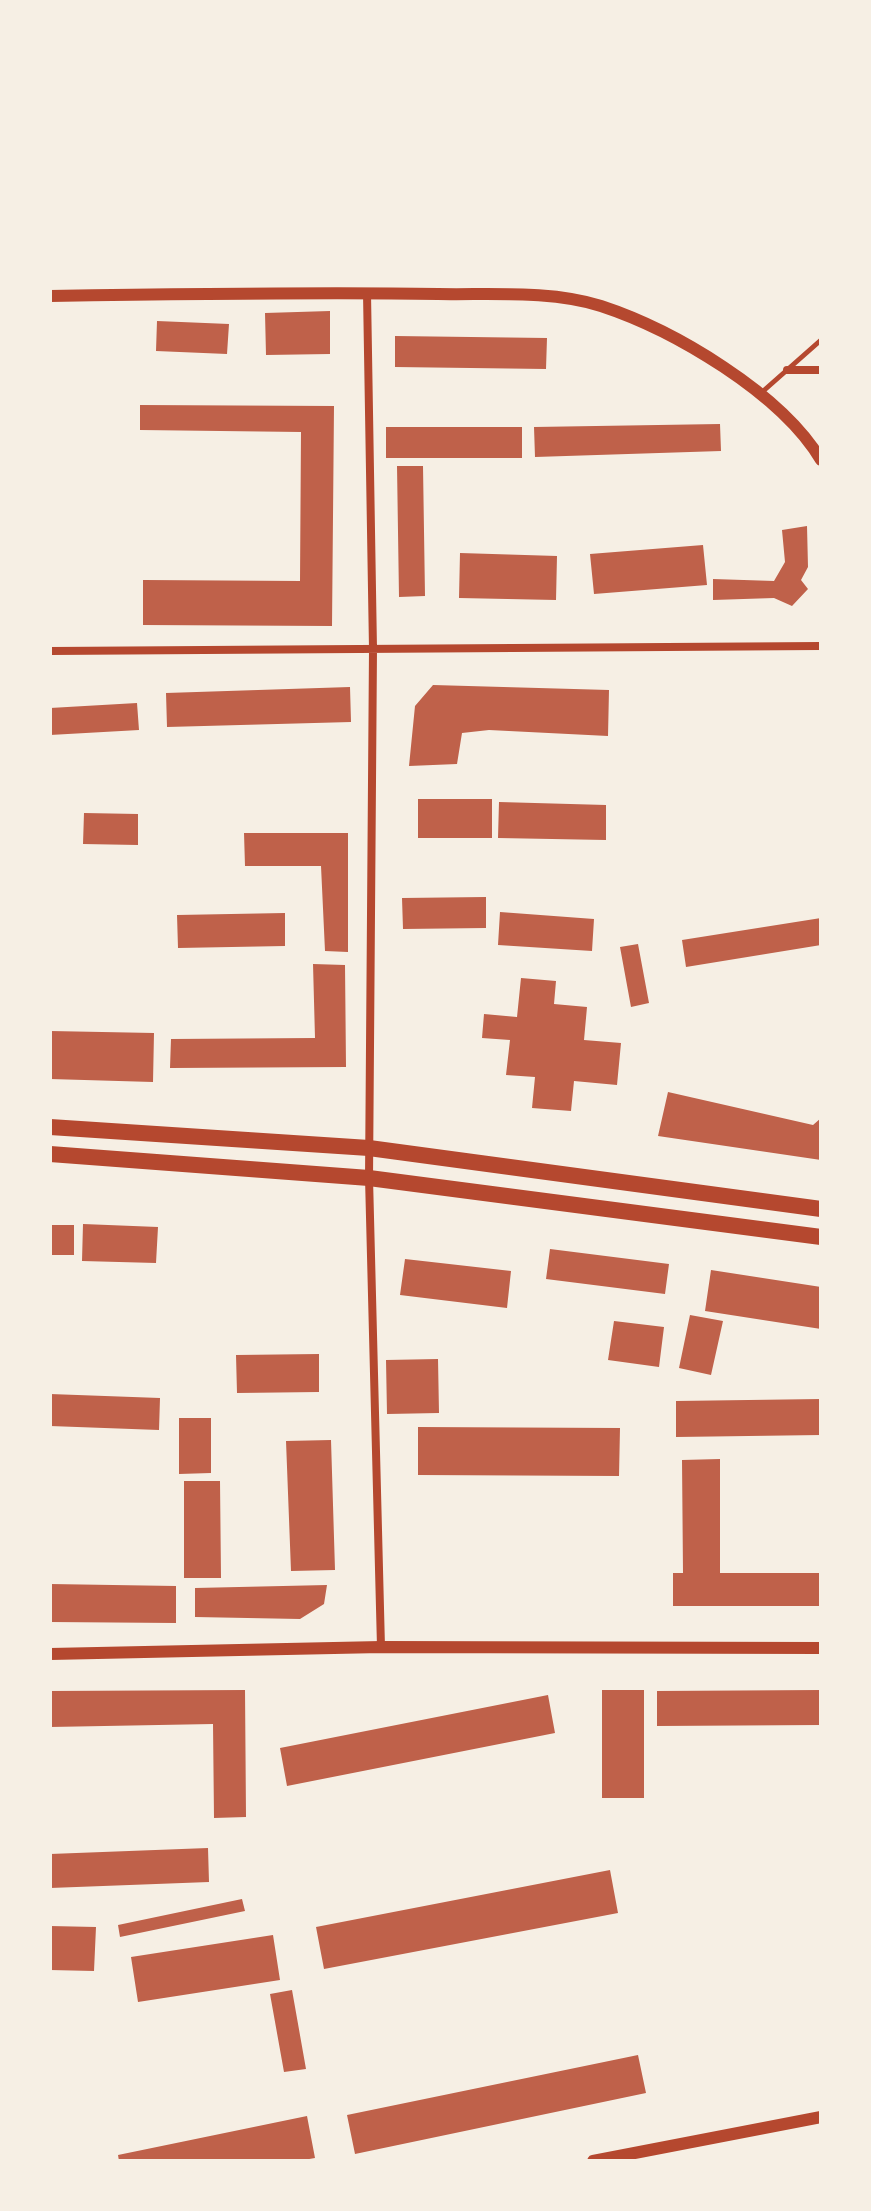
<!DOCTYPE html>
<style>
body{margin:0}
#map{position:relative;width:871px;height:2211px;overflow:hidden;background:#f6efe4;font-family:Manrope,sans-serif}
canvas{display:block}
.frame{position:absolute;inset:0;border:52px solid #f6efe4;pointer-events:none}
</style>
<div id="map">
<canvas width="871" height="2211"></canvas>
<div class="frame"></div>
</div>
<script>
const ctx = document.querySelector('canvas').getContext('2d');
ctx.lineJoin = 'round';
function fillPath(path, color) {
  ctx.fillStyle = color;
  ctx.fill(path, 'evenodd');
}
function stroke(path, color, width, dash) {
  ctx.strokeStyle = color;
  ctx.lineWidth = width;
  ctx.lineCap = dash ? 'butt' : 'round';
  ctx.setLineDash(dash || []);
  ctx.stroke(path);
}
fillPath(new Path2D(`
 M330,311V354L266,355L265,313Z
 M157,321L229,324L227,354L156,351Z
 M395,336L547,338L546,369L395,367Z
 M140,405L334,406L332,626L143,625V580L300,581L301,432L140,430Z
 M720,424L721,451L535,457L534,427Z
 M386,427H522V458H386Z
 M397,466H423L425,596L399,597Z
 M807,526L808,567L801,580L808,589L792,606L774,598L713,600V579L774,581L785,562L782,530Z
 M703,545L707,585L594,594L590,554Z
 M460,553L557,556L556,600L459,598Z
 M433,685L609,690L608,736L489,730L462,733L457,764L409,766L415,706Z
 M350,687L351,722L167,727L166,693Z
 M137,703L139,730L50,735V708Z
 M418,799H492V838H418Z
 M499,802L606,805V840L498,838Z
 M84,813L138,814V845L83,844Z
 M244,833H348V952L325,951L321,866H245Z
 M486,897V928L403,929L402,898Z
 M500,912L594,919L592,951L498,945Z
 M285,913V946L178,948L177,915Z
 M821,918V945L686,967L682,940Z
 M638,944L649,1003L631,1007L620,947Z
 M313,964L345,965L346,1067L170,1068L171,1039L315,1038Z
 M521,978L556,981L554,1004L587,1007L584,1040L621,1043L617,1085L574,1081L571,1111L532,1108L535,1077L506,1075L510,1040L482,1038L484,1014L517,1017Z
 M50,1031L154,1033L153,1082L50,1079Z
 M668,1092L813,1125L821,1118V1160L658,1136Z
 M83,1224L158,1227L156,1263L82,1261Z
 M50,1225H74V1255H50Z
 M550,1249L669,1264L665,1294L546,1279Z
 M405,1259L511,1271L507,1308L400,1295Z
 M711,1270L821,1287V1329L705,1311Z
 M690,1315L723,1321L711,1375L679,1368Z
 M614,1321L664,1327L659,1367L608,1360Z
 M319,1354V1392L237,1393L236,1355Z
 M438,1359L439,1413L387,1414L386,1360Z
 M50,1394L160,1398L159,1430L50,1426Z
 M821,1399V1435L676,1437V1401Z
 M179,1418H211V1473L179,1474Z
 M418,1427L620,1428L619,1476L418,1475Z
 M331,1440L335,1570L291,1571L286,1441Z
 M720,1459V1573H821V1606H673V1573H683L682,1460Z
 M184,1481H220L221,1578H184Z
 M50,1584L176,1586V1623L50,1622Z
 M327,1585L324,1604L300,1619L195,1617V1588Z
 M245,1690L246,1817L214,1818L213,1724L50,1727V1691Z
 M602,1690H644V1798H602Z
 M821,1690V1725L657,1726V1691Z
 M548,1695L555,1733L287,1786L280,1748Z
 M208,1848L209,1882L50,1888V1854Z
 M610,1870L618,1913L324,1969L316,1927Z
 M242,1899L245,1911L120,1937L118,1925Z
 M50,1926L96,1927L94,1971L50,1970Z
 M273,1935L280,1980L138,2002L131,1957Z
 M292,1990L306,2069L284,2072L270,1994Z
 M638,2055L646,2093L355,2154L347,2115Z
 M307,2116L315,2158L298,2161H119L118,2155Z`), '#bf614a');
stroke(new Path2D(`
 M761,393L821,340`), '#b5482f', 5);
stroke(new Path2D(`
 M367,293L373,649L369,1178L381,1647
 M787,370H821
 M50,651L821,646`), '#b5482f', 8);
stroke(new Path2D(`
 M50,296C179,294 309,292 438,294C490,295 551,290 601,306C674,330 781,393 821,460
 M50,1654L381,1647L821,1648
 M593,2161L821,2117`), '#b5482f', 12);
stroke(new Path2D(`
 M50,1127L369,1148L821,1209
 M50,1154L369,1178L821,1237`), '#b5482f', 16);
</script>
